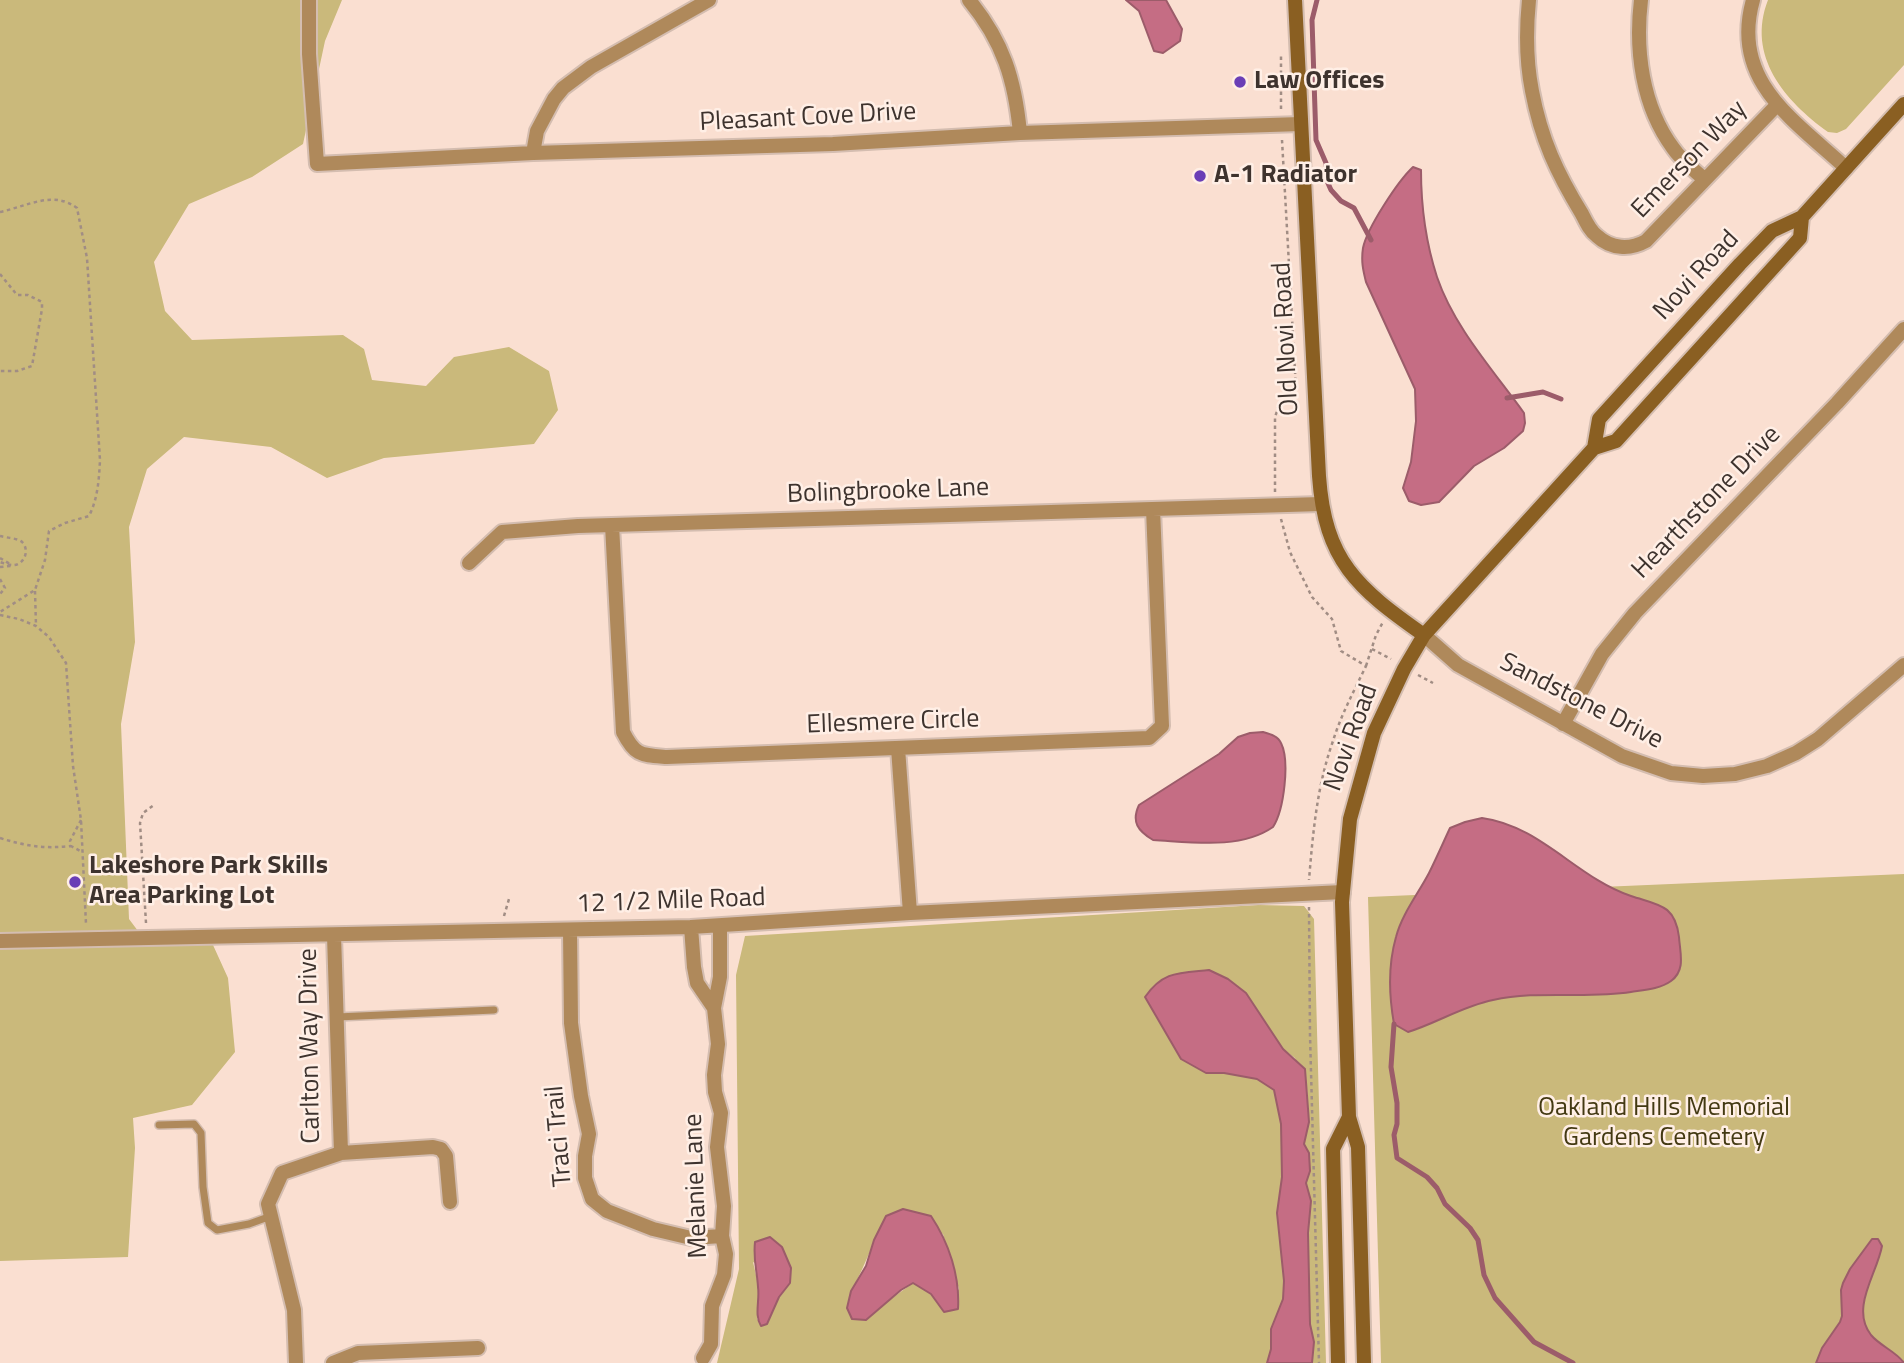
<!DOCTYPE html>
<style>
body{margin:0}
canvas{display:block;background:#fadfd1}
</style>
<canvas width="1904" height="1363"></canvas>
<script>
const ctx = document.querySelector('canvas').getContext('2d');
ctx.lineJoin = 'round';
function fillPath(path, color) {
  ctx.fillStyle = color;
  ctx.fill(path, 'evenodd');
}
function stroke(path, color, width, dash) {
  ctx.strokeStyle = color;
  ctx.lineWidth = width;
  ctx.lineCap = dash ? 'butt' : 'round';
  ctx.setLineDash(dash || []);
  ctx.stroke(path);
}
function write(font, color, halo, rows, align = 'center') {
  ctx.font = font + ' "Titillium Web",sans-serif';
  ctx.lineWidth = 5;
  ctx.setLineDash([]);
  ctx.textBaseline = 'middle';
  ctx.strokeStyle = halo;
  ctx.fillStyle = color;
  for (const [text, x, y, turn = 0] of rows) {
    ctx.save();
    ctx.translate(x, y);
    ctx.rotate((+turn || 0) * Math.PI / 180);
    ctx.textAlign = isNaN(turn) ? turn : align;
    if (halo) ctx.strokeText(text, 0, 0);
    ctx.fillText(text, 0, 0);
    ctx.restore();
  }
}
fillPath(new Path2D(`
 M0,0H342L325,41L303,144L252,177L189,204L154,262L165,311L192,340L343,335L364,349L372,380L426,386L454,357L509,347L549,371L558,410L534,444L384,458L327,478L271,447L184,437L147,469L129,527L135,642L121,724L129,919L147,943L213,945L228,978L235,1052L192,1105L133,1118L135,1148L128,1257L0,1261Z
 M1768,0H1904V65L1846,129L1837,133L1828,132C1785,101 1746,56 1768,0Z
 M1904,874V1363H1381L1368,897Z
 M1258,905L1304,906L1314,919L1326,1363H1312L1314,1342L1310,1324L1308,1233L1311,1201L1306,1183L1310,1171L1309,1153L1304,1144L1309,1122L1307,1089L1295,1058L1283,1049L1267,1028L1145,997L1181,1059L1206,1073H1224L1258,1079L1274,1090L1281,1124L1282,1177L1277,1214L1284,1281L1283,1299L1271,1329V1349L1267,1363H717L739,1269L736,975L745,936ZM886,1216L943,1234L959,1289L944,1311L931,1294L913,1283L884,1304L851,1291C865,1267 873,1241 886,1216ZM753,1262L790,1283L757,1320L759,1288Z`), '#cab97b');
const water = new Path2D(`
 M1126,0H1166L1182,29L1180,41L1163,53L1154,51L1139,11Z
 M1413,167L1421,170C1421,205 1426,243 1437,277C1454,327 1493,370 1524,413L1525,423L1523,431L1504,448L1474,466L1439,502L1421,505L1409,501L1403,488L1411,462L1416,421L1415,389L1366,282C1363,270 1361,261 1363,248C1367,228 1398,181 1413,167Z
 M1263,732C1270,734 1278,736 1281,743C1290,761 1284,810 1273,827C1240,850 1191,842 1153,840C1138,831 1131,822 1139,805L1219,754L1238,737L1250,733Z
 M1482,818C1541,826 1577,878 1631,896C1658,905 1675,904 1679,937C1680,953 1686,970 1671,981C1660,989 1644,990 1631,992C1585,999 1538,990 1493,1000C1463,1006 1437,1023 1408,1032L1394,1024C1389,996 1388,965 1396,937C1402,914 1418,894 1429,873C1436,859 1443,843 1450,828L1465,822Z
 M1209,970L1228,979L1246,993L1283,1049L1305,1069L1309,1122L1304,1144L1309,1153L1310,1171L1306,1183L1311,1201L1308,1233L1310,1324L1314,1342L1312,1363H1267L1271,1349V1329L1283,1299L1284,1281L1277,1213L1282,1177L1281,1124L1274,1090L1257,1079L1224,1073H1206L1181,1059L1145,997C1163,971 1179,973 1209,970Z
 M903,1209L931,1216C949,1243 960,1276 958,1309L944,1312L931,1294L913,1283L901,1290L866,1320L852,1319L847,1308L851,1291L866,1266L874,1240L886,1216Z
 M770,1237L782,1247L791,1268L790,1283L779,1297L767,1324L761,1326C754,1315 760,1300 758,1287C757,1270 753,1260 755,1242Z
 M1872,1239H1878L1882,1246C1877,1274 1850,1308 1871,1335C1880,1346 1897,1352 1904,1363H1816L1822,1348L1840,1322L1842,1316L1841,1290L1843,1283L1850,1269Z`);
fillPath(water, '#c56d84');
stroke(water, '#9c5c6a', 2);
stroke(new Path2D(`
 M1317,0L1312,20L1316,140L1326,163L1327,181L1331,190L1341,201L1354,208L1371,240
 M1507,398L1543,392L1561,399
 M1394,1024L1391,1067L1397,1103V1124L1394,1135L1397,1158L1427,1177L1437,1188L1445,1204L1470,1228L1478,1240L1484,1275L1495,1298L1534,1342L1573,1363`), '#9c5c6a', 5);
const lane = new Path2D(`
 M337,1017L494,1010
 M159,1125L194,1124L201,1133L203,1187L208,1223L217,1230L249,1224L271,1216`);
const street = new Path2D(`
 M309,0V54L317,164L533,153L833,144L1020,133L1301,124
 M969,0C1003,41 1015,80 1020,133
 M1529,0C1526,30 1526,61 1532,91C1541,139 1557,173 1582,214C1586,222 1590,231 1597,236C1611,249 1630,250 1646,241L1777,105
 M1641,0C1635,50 1642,106 1673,148C1681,160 1693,169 1704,179
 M1753,0C1730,81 1794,120 1846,168
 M533,153L537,131L554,99L563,88L591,67L709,0
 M612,525L623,732C635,756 641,755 667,757L1149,738L1162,726L1153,509
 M469,563L502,532L578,526L1321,504
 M1424,635L1458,665L1622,756L1671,773L1703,776L1735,774L1767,766L1796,753L1818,739L1904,665
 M1563,724L1602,654L1635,613L1837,403L1904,329
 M898,748L910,913
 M691,927L694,967L697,983L714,1008
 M570,930L571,1023L581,1096L589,1134L585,1156V1178L592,1199L607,1211L653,1229L691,1238L722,1236
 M0,941L691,927L910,913L1343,892
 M341,1153L433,1147L441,1149L446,1156L450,1202
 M703,1358L711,1344L712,1306L724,1275L726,1254L722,1236L724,1206L717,1147L721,1113L715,1092L714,1075L718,1044L714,1008L720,977V926
 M296,1363L294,1310L268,1204L282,1173L341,1153L334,935
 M333,1363L358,1353L478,1348`);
const secondary = new Path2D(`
 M1295,0L1319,476C1325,561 1357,588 1424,635
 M1594,448L1599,419L1740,264L1772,231L1802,217L1904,104
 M1338,1363L1333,1149L1349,1117
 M1364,1363L1358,1147L1349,1117L1342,902L1350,819L1374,733L1404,669L1424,635L1594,448L1616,441L1800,238L1802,217`);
stroke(lane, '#d4bdb0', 10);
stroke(street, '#d4bdb0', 18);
stroke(secondary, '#d4bdb0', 18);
stroke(new Path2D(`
 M1281,109V56
 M0,212C28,206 53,190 77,208L87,258L100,460C99,479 98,498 89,516L65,523L49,531L45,560L35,590L0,612
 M0,274L17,295H28L42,302V309L32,366L17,371H0
 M1275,492V417L1279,405L1296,389L1282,140
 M1281,519L1290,552L1312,597L1332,619L1341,651L1366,666C1354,691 1341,715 1333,741C1317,786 1313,832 1309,880
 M0,536C7,538 19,538 23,543C30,552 23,566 12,565C10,565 2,563 0,562
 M0,558L10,564
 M0,567L11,566
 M0,579L5,588L0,594
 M35,591L36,626
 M0,615L19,619L36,626L49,637L66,663L73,766L81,820L86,924
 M1372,649L1391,659
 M1366,666L1376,635L1383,622
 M1418,675L1433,683
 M81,820L70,841L71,846L82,852
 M0,838C25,846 45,849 71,846
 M1309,907L1310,1035L1319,1363
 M504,916L509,899
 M146,923L140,823L143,813L154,805`), '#a18d84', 2.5, [3.5, 3.5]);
stroke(lane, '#af895b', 7);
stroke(street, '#af895b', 14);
stroke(secondary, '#8a5f22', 14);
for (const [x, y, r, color] of [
 [1240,82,7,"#6a3eb6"],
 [1200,176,7,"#6a3eb6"],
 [75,882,7,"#6a3eb6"]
]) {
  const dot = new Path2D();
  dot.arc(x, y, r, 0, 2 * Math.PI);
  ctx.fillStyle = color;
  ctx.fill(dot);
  stroke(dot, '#ffefe6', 2.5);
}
write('bold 26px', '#3e332e', '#ffefe6', [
 ["Law Offices",1254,82],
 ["A-1 Radiator",1214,176],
 ["Lakeshore Park Skills",89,867],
 ["Area Parking Lot",89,897]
], 'left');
write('26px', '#3e332e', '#ffefe6', [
 ["Pleasant Cove Drive",808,118,-3],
 ["Emerson Way",1690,160,-46],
 ["Novi Road",1697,276,-47],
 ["Old Novi Road",1287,339,-93],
 ["Bolingbrooke Lane",888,492,-2],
 ["Hearthstone Drive",1707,503,-46],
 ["Sandstone Drive",1581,702,27],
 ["Ellesmere Circle",893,723,-2],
 ["Novi Road",1352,738,-70],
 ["12 1/2 Mile Road",671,902,-2],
 ["Carlton Way Drive",311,1046,-91],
 ["Traci Trail",560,1136,-95],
 ["Melanie Lane",697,1186,-92]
]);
write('26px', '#433912', '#ffefe6', [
 ["Oakland Hills Memorial",1664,1109],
 ["Gardens Cemetery",1664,1139]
]);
</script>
